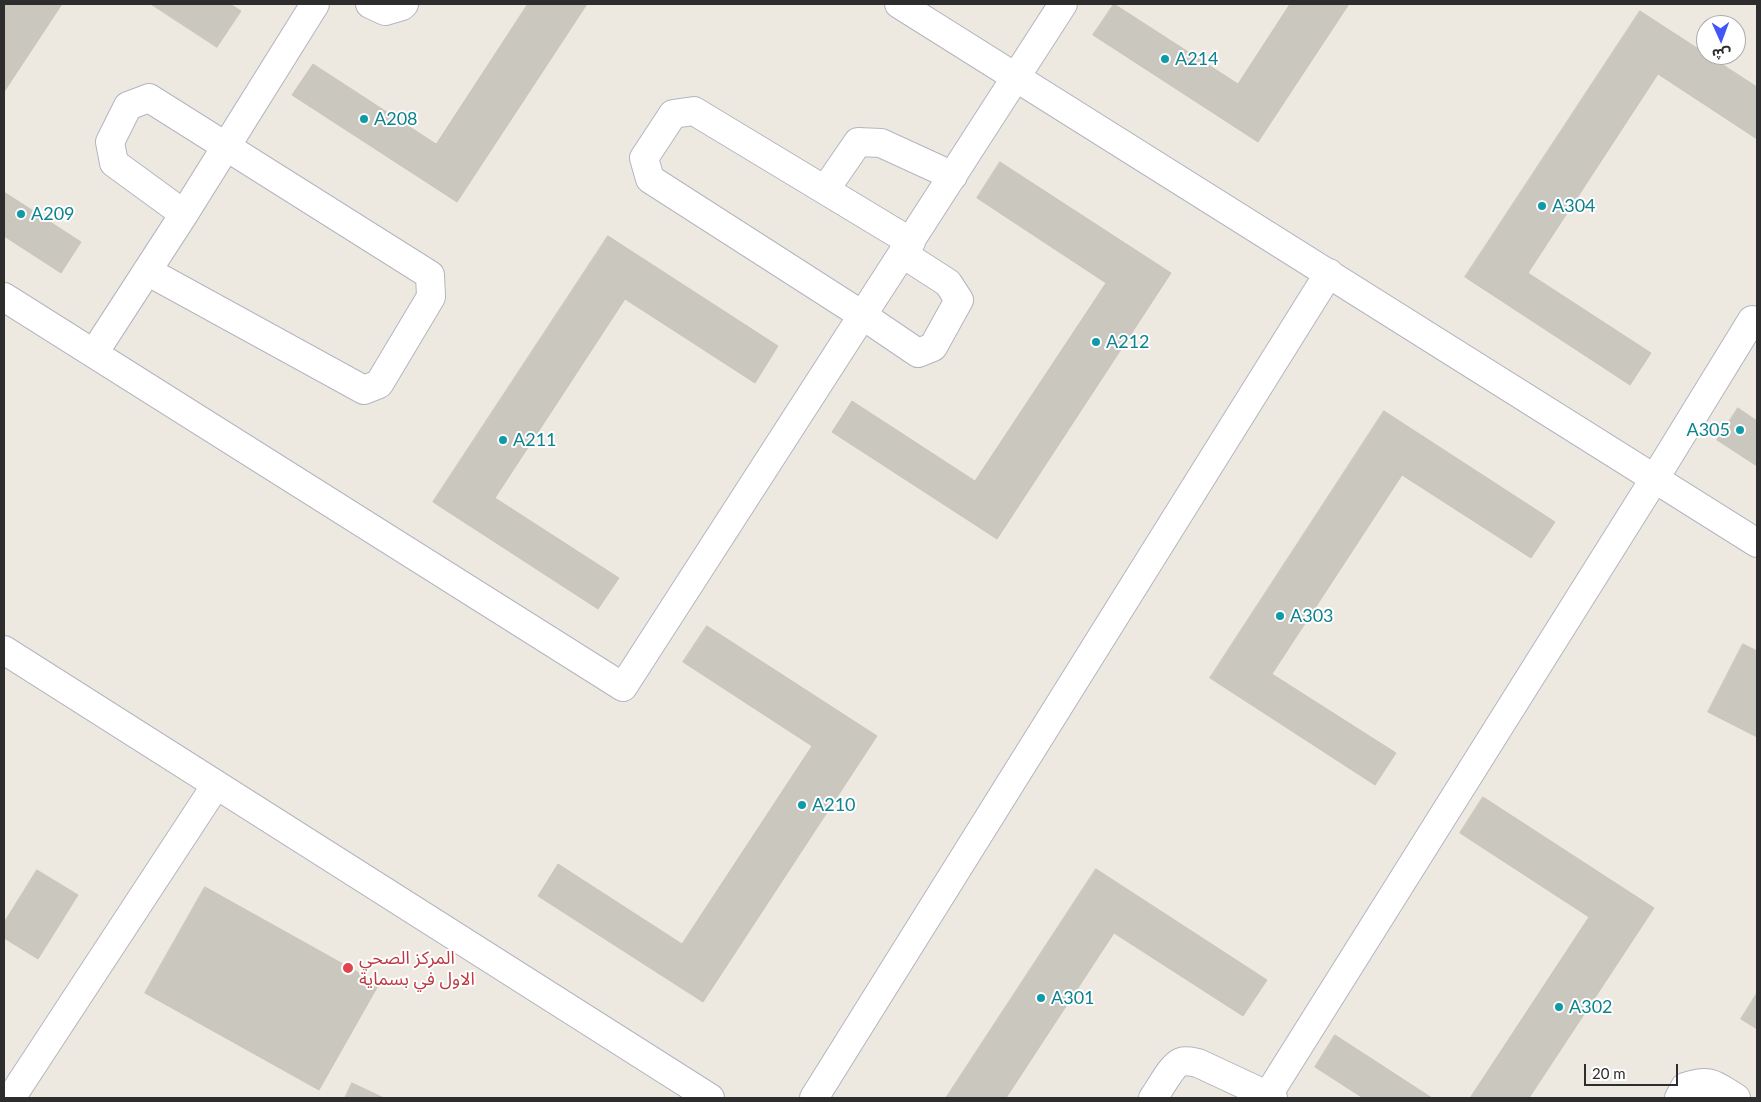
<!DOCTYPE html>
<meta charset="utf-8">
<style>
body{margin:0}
#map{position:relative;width:1761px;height:1102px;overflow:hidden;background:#eee9e0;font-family:Lato,"Noto Sans Arabic",sans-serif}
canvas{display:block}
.frame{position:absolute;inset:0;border:5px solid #2d2d2d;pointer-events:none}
.north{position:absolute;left:1696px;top:15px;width:50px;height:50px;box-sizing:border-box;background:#fff;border:1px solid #ababab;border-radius:50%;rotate:178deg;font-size:14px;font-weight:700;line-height:20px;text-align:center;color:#2d2d2d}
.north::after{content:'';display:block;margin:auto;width:18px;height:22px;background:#4355f8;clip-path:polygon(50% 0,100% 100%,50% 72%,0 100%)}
.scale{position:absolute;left:1584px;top:1064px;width:94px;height:22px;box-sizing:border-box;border:2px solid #2d2d2d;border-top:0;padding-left:6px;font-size:15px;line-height:18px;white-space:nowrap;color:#2d2d2d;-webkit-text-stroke:4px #fff;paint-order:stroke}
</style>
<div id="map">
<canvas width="1761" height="1102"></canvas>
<div class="frame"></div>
<div class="north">ش</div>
<div class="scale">20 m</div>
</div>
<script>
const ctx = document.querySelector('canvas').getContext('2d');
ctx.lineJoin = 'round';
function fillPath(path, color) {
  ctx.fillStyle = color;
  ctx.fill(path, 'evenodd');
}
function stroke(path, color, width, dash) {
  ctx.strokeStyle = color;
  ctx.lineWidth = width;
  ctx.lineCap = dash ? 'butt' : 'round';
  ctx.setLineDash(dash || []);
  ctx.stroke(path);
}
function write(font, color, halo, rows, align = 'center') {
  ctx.font = font + ' Lato,"Noto Sans Arabic",sans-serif';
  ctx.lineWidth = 4;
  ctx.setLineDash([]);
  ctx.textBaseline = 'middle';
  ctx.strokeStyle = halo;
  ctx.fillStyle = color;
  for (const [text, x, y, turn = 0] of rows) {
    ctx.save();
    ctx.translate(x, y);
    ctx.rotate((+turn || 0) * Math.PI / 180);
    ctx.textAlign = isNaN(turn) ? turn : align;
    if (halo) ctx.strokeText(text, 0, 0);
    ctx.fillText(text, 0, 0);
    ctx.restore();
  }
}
const building = new Path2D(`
 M4,4H62L4,92Z
 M151,4H230L241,11L217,47Z
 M528,4H587L457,202L292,95L313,64L436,144Z
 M1114,4L1238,84L1290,4H1349L1258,142L1093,35Z
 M1640,11L1757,87V139L1658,74L1528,273L1651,353L1630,385L1465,277Z
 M1000,162L1171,273L997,539L832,432L852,401L975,481L1106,283L977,198Z
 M4,192L81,242L61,273L4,236Z
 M608,236L778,346L755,383L625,299L495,498L619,578L598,609L433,502Z
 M1738,408L1757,421V466L1717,440Z
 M1384,411L1555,522L1531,558L1402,475L1272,674L1396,753L1375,785L1210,678Z
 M707,626L877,736L703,1002L538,896L558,864L682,944L812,746L683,662Z
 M1743,644L1757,651V737L1708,712Z
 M1483,797L1654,908L1529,1098H1470L1589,917L1460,833Z
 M1096,869L1267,980L1243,1016L1114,933L1006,1098H946Z
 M37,870L78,895L38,959L4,938V923Z
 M205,887L379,984L319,1090L145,993Z
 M1757,993V1029L1741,1019Z
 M1335,1035L1432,1098H1363L1315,1067Z
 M352,1083L384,1098H345Z`);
fillPath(building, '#cac7be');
stroke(building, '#cac5b9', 1);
const minor = new Path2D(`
 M370,4L385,11L402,6L404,4
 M899,4L1757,543
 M825,190L858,142L881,143L953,176
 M903,254L948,283L959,300L933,347L918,353L862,315L650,179L644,158L673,114L694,111L911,242
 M147,271L364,390L379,384L431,297L430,275L149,98L128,106L110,142L114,163L184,214
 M4,297L623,687L1063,4
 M94,353L184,214L315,4
 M4,650L710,1098
 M1268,1095L1655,478L1752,320
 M11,1098L216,785
 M814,1098L1329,273
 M1153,1098C1160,1089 1171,1066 1181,1062C1187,1060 1192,1062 1198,1063L1273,1098
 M1679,1098L1685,1087C1711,1078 1715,1085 1736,1098`);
stroke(minor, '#b3b5c0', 30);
stroke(minor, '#fff', 28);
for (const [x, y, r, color] of [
 [1165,59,5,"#0f9aa8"],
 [364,119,5,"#0f9aa8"],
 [1542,206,5,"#0f9aa8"],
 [21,214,5,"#0f9aa8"],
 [1096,342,5,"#0f9aa8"],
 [1740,430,5,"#0f9aa8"],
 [503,440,5,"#0f9aa8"],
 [1280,616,5,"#0f9aa8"],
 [802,805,5,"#0f9aa8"],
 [348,968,6,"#e0444e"],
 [1041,998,5,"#0f9aa8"],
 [1559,1007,5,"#0f9aa8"]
]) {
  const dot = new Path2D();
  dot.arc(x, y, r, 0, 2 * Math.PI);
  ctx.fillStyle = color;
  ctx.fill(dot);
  stroke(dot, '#fff', 2);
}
write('18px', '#0d838f', '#fff', [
 ["A214",1175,59],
 ["A208",374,119],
 ["A304",1552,206],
 ["A209",31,214],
 ["A212",1106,342],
 ["A305",1730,430,"right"],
 ["A211",513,440],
 ["A303",1290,616],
 ["A210",812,805],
 ["A301",1051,998],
 ["A302",1569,1007]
], 'left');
write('18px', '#be3a42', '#fff', [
 ["المركز الصحي",359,958],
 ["الاول في بسماية",359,979]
], 'left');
</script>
